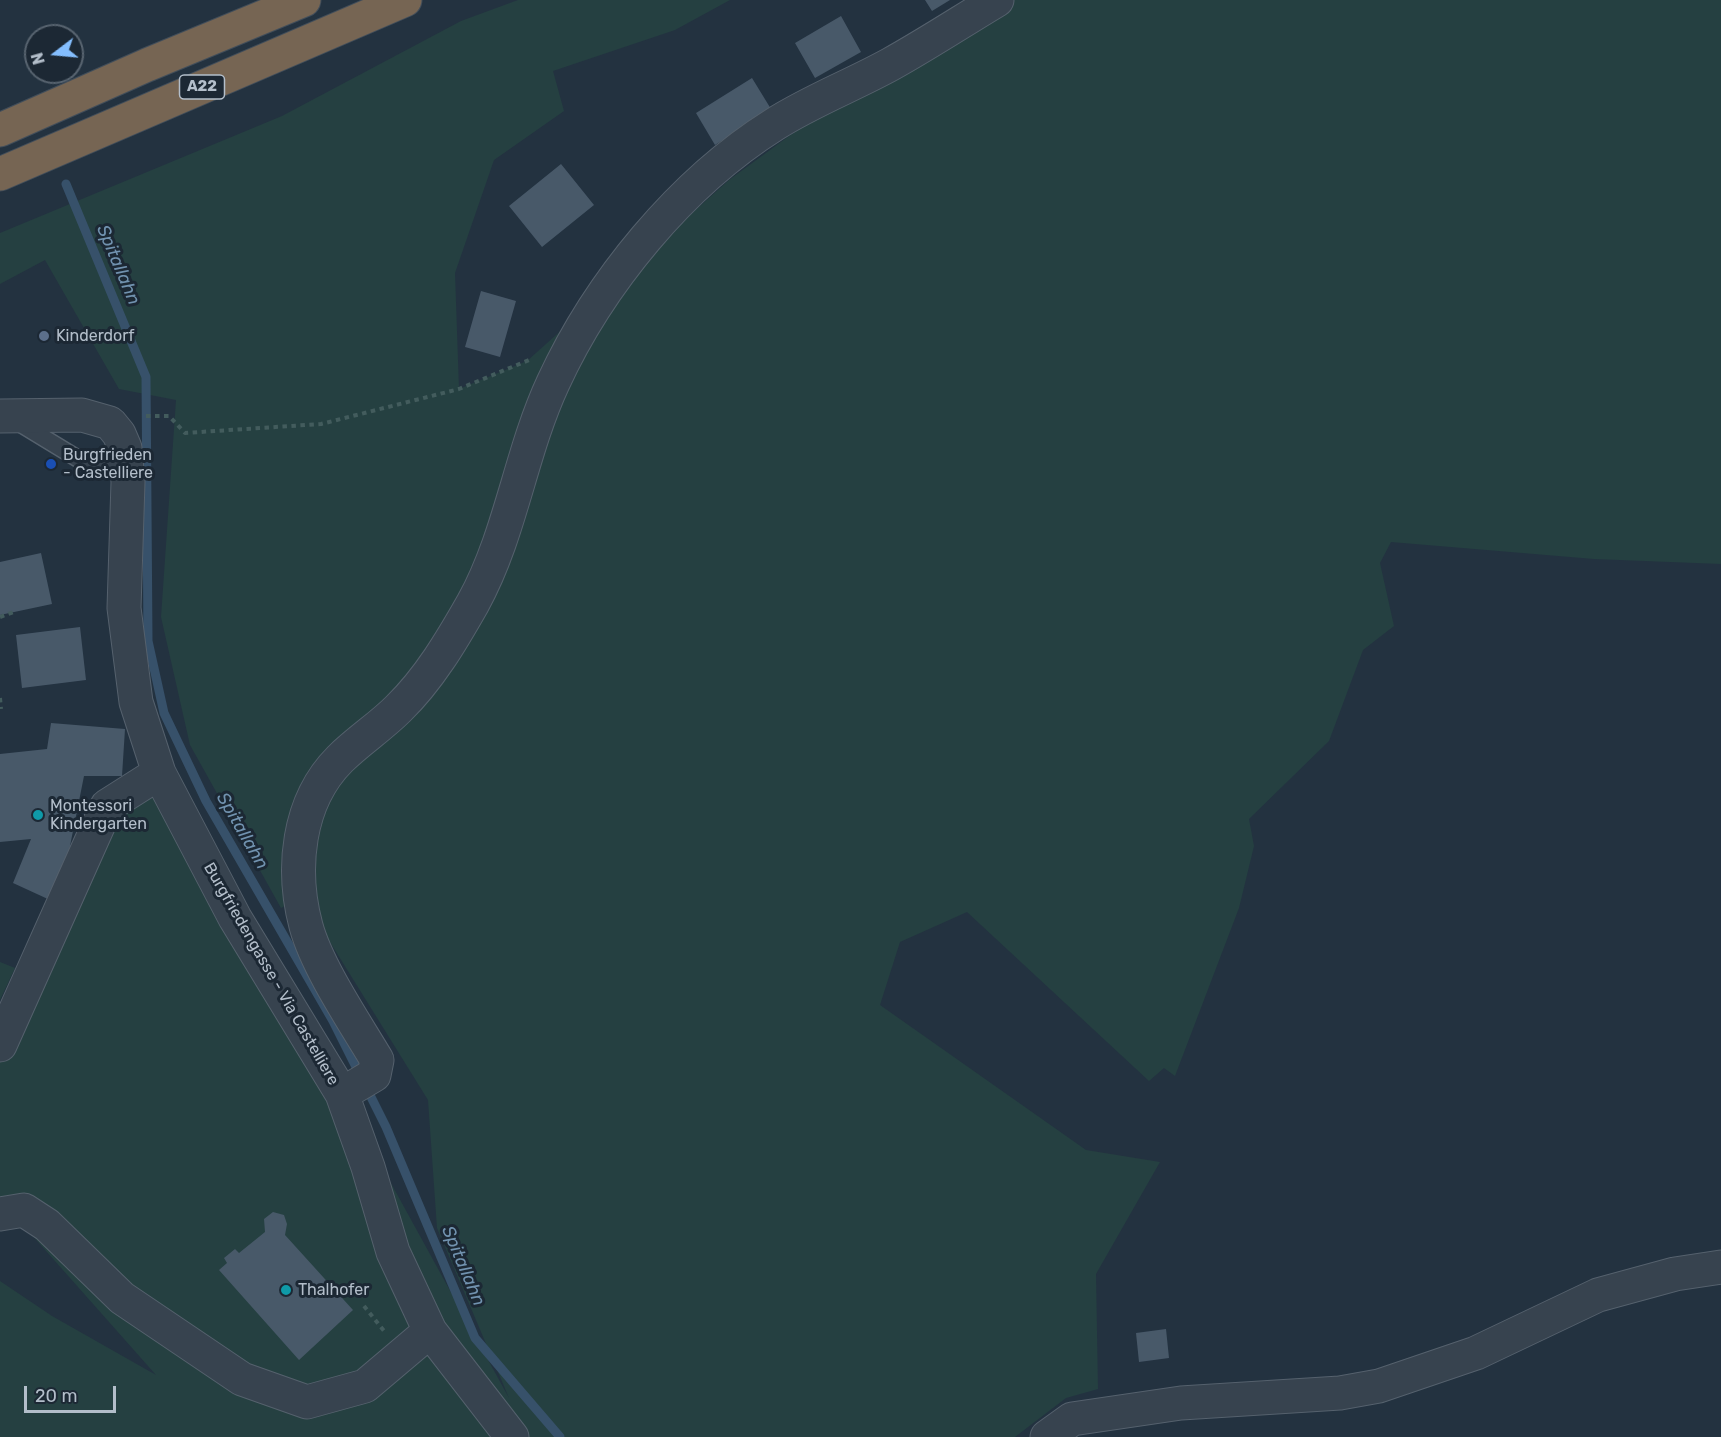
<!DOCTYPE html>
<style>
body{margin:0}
#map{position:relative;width:1721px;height:1437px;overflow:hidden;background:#233240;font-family:Rubik,sans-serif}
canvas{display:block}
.north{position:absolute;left:24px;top:24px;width:60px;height:60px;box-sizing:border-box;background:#1c2834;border:2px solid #586470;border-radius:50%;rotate:254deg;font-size:16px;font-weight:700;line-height:24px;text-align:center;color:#b3beca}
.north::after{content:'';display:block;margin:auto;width:21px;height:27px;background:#84befe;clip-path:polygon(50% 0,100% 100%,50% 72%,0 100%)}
.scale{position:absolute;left:24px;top:1386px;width:92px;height:27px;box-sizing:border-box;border:3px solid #b3beca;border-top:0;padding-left:8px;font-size:18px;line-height:21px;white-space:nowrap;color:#b3beca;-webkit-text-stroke:4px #1c2834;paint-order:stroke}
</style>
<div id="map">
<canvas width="1721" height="1437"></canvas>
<div class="north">N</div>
<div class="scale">20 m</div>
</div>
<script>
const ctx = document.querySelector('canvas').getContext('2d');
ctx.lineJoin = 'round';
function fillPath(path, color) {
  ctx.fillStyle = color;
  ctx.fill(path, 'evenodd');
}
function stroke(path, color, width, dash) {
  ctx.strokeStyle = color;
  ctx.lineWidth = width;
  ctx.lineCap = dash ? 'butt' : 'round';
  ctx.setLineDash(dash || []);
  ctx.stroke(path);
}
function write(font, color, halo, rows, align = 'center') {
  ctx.font = font + ' Rubik,sans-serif';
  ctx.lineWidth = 6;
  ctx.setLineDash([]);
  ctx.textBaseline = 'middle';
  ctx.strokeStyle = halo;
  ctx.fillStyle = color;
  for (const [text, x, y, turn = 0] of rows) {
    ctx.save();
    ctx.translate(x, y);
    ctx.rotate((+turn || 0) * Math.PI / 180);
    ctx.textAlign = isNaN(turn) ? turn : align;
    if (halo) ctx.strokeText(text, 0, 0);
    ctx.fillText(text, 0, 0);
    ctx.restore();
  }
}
fillPath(new Path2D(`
 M518,0H730L675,30L553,71L564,111L494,160L455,273L459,389L527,361L729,180L975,0H1721V564L1594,559L1391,542L1380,563L1394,626L1363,650L1329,741L1249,819L1254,846L1239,908L1175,1076L1164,1068L1149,1081L967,912L900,942L880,1005L1086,1150L1160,1162L1096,1274L1098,1389L1066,1398L1015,1437H0V1281L52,1316L156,1375L0,1199V1059L114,812L159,773L342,1094L509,1398L437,1228L428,1100L302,897L281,908L190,745L161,617L176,400L119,389L45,260L0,284V233L282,116L461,21Z
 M0,962L15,968L0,1000Z`), '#254041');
stroke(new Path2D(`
 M66,184L146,377L148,641L164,713L206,801L333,1021L386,1127L475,1338L560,1437`), '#37516a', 9);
fillPath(new Path2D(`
 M925,0H950L932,11Z
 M841,16L861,52L815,78L795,43Z
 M752,78L771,109L715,145L696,113Z
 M561,164L594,205L542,247L509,206Z
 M481,291L516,301L500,357L465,347Z
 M41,553L52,604L0,615V562Z
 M80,627L86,680L22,688L16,635Z
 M51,723L125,729L122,776H84L67,861L50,900L13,883L31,839L0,842V754L47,749Z
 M273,1212L284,1215L287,1224L285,1235L353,1310L299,1360L219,1270L227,1263L224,1258L235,1249L239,1253L265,1232L264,1219Z
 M1166,1329L1169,1358L1139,1362L1136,1333Z`), '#485969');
const service = new Path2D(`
 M16,421L85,463L107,462L125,448`);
const minor = new Path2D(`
 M0,416L82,415L110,423L119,434L125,448L128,482L124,608L136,702L159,773L235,918L342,1094L368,1167L393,1252L430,1331L512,1437
 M0,1045L107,806L159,773
 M342,1094L374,1075L377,1060C355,1023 317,967 306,926C291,870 297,802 340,759C358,741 380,727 398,709C429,679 452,640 473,603C511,534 520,454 553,383C599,283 681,183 775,124C811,101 853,85 891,64C927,44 962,21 997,0
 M0,1214L24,1210L47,1225L122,1298L242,1379L307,1402L365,1386L430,1331
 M1047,1437L1072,1419L1181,1403L1340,1393L1379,1386L1476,1353L1598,1295L1675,1274L1721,1267`);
const motorway = new Path2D(`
 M0,130L147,65L304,0
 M0,174L405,0`);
stroke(service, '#55616d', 19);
stroke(minor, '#55616d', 35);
stroke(motorway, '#424e5a', 35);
stroke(new Path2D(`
 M146,416H169L185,433L321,424L459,389L529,360
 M0,617L14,612
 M0,698L1,709
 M364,1306L384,1331`), '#435c5d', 4, [4.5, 4.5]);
stroke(service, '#37434f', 16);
stroke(minor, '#37434f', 33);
stroke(motorway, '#766553', 33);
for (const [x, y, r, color] of [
 [44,336,6,"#5c6f8a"],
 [51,464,6,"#1a4fb4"],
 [38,815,6,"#0f9aa8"],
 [286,1290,6,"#0f9aa8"]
]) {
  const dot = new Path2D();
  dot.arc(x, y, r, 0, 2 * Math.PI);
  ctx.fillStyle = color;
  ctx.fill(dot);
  stroke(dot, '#1c2834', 2);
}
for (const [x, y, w] of [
 [202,87,45]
]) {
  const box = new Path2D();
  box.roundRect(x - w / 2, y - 12, w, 24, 4.5);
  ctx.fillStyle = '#1c2834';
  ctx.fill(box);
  stroke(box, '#b3beca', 1.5);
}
write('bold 15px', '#b3beca', null, [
 ["A22",202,87]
]);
write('16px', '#b3beca', '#1c2834', [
 ["Kinderdorf",56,336],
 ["Burgfrieden",63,455],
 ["- Castelliere",63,473],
 ["Montessori",50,806],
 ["Kindergarten",50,824],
 ["Thalhofer",298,1290]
], 'left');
write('16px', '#b3beca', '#1c2834', [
 ["Burgfriedengasse - Via Castelliere",271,974,60]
]);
write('italic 18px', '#7192af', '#1c2834', [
 ["Spitallahn",118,265,67],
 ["Spitallahn",242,831,60],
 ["Spitallahn",463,1266,67]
]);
</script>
